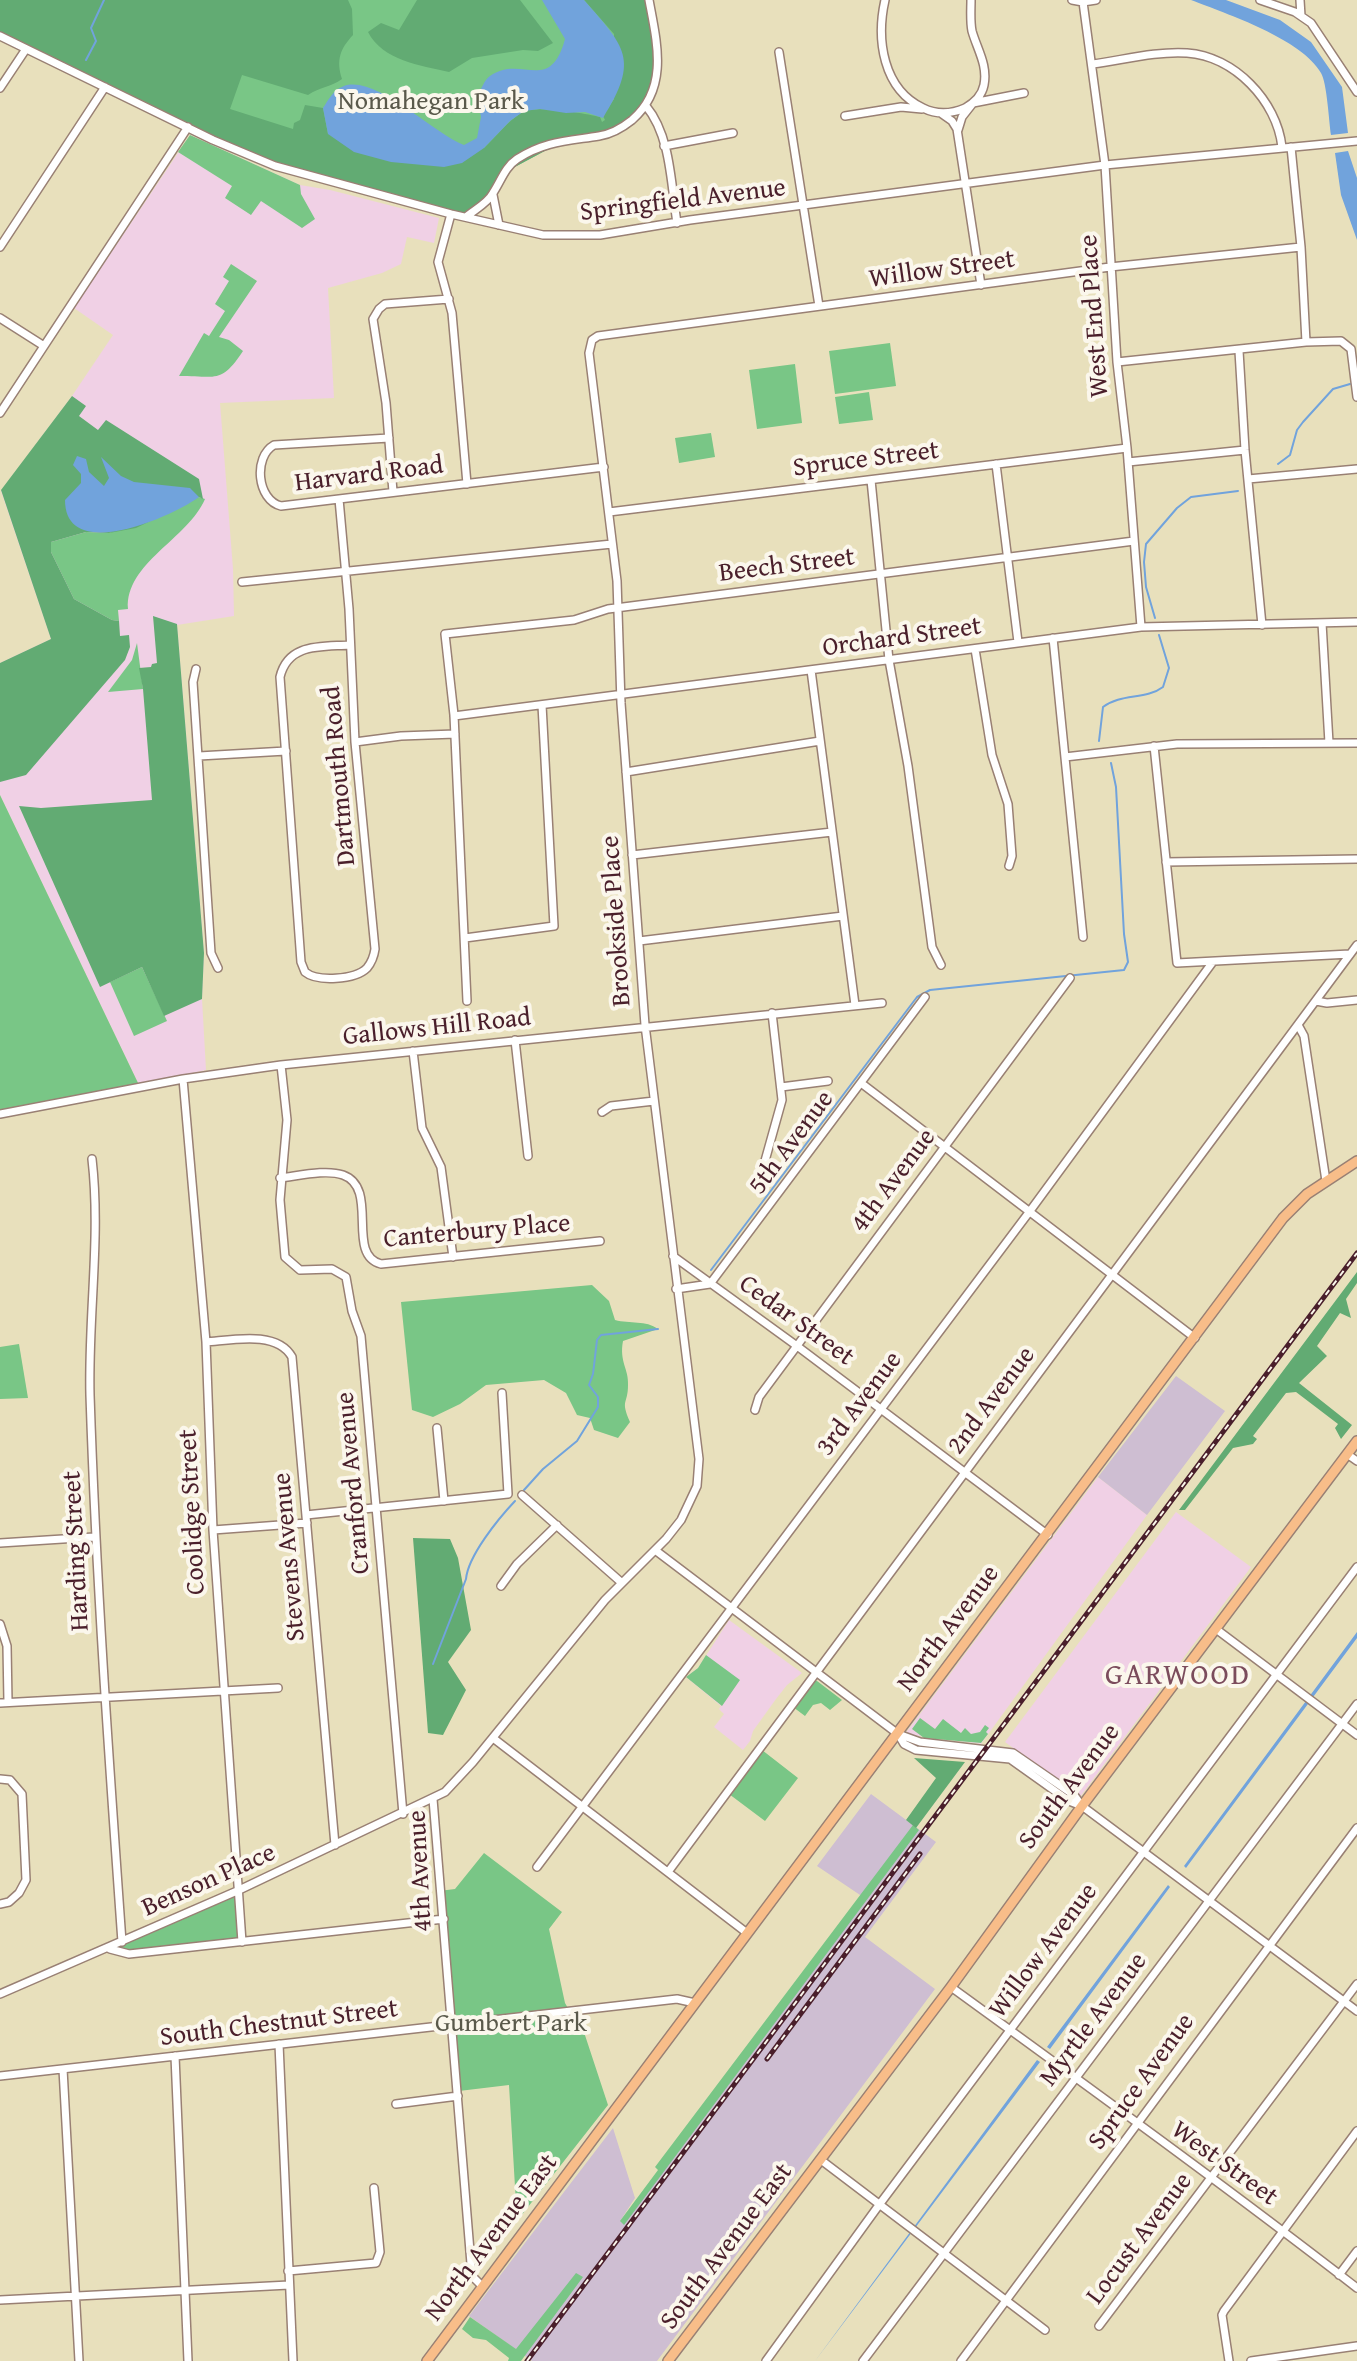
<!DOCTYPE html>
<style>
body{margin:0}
canvas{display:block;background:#e8e0bc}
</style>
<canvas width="1357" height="2361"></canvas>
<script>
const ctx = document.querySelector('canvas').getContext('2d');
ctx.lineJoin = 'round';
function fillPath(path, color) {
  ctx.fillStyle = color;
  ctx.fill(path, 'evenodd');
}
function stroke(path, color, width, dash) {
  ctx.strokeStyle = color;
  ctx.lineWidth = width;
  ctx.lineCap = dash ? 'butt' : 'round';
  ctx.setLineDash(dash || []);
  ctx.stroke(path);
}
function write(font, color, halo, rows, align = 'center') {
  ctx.font = font + ' "Gentium Book Plus",serif';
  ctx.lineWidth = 8;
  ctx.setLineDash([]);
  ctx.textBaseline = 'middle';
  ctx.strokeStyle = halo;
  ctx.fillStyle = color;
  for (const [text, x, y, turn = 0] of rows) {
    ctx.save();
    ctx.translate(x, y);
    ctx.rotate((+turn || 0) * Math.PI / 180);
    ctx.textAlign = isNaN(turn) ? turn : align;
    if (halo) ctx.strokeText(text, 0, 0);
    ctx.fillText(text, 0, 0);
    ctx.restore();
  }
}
fillPath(new Path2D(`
 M190,135L300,185L330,190L439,218L434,243L407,237L401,264L382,273L328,288L334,398L220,403L233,569L234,616L177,625L204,953L202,999L206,1070L139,1085L0,795V663L51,639L1,491L72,396L113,335L74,308Z
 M1098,1477L1147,1515L981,1744L905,1734Z
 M1176,1512L1251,1567L1080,1797L1005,1742Z
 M729,1620L802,1673L787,1685L776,1699L753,1731L750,1741L743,1750L714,1727L724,1714L719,1709L721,1706L686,1677L698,1668Z`), '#f0d0e5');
fillPath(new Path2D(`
 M1176,1376L1225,1411L1147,1515L1098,1477Z
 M871,1794L936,1842L865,1937L935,1989L657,2361H532L469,2316L613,2128L635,2198L620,2221L866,1899L817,1866Z`), '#cebed2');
fillPath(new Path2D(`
 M0,0H649L646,106L554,146L511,169L275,166Z
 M190,135L300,185L301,194L315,219L302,228L261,201L251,215L225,198L232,186L178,152Z
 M231,264L257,281L219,337L229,340L243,351C221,384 217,376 179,376L204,333L209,336L225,311L215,304L229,281L223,277Z
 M890,343L896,386L835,394L829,351Z
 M795,364L802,423L757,429L749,370Z
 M869,392L873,420L839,424L835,397Z
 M711,433L715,457L679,463L675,438Z
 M199,497L205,499C188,539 125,563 128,609L118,610L119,621L112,620L74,599L51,552V542L86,532L109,533Z
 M137,643L143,689L108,692L132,660Z
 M0,795L139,1085L0,1110Z
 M142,967L167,1021L134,1036L110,982Z
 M592,1285L609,1301L615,1320C630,1324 646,1320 658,1329L623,1341C619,1362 629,1369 628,1385C628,1405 620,1399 630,1422L618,1438L594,1430L590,1418L577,1415L566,1393L544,1380L486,1385L460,1404L433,1417L412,1410L401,1302Z
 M19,1344L28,1398L0,1399V1347Z
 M706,1655L740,1680L722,1706L686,1677L698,1668Z
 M813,1681H817L842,1700L830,1710L821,1703L813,1705L805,1716L793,1707Z
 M920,1718L935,1729L943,1719L961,1733L965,1728L971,1734L980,1732L985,1725L989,1728L986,1732L988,1734L981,1743L924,1738L912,1729Z
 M762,1750L798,1778L765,1821L729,1794Z
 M913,1825L919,1830L624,2225L620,2221L658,2170L655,2167Z
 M484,1853L562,1912L549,1929L565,2003L573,2017H579L608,2105L517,2221L509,2085L459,2091L439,1891L455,1889Z
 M237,1891L242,1942L129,1954L107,1948Z
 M576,2273L583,2277L521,2361H508L509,2358L486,2340L473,2338L462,2329L470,2317L516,2349Z`), '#79c686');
fillPath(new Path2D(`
 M0,0H348L352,9L353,35C340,49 336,60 342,79C331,87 320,87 308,95L242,75L230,109L293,129L294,123L300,120L305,105L323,108L328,134L484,148C496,137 508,120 523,112C538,105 583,113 600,117L602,122L605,120L603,116L614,99V34L584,0H649L657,44L652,94L622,128L554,146L511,169L493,195L466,217L275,166L0,36Z
 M417,0H520L553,43L538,51L523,50L472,58L449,72C420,65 383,61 368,32L381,23L399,30Z
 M72,396L86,406L79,416L98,430L106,420L199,479L203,499L199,497L136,528L109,533L86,532L51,542V552L74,599L112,620L119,621L120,636L129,635L130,647L125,660L26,775L0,782V663L51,639L1,490Z
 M153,616L177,624L204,953L202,999L164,1016L142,967L100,987L19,806L41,808L152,800L143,689L139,668L151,667L152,664L157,663Z
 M1357,1272V1283L1346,1299L1351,1318L1340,1313L1317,1346L1327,1356L1299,1383L1352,1425L1341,1439L1335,1428L1338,1424L1296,1392L1286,1393L1253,1436L1257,1439L1253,1444L1233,1448L1185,1510H1179Z
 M413,1538L450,1539L458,1558L471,1630L448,1662L466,1690L443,1735L428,1733Z
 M914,1758L965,1762L916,1828L906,1820L936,1778Z`), '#62ab73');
fillPath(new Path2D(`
 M542,0H584C625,47 640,59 603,118L585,112L566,113L540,109L524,111L510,121L484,148L462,163L444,167L391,162L354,152L328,134L323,108C329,99 333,90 344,86C377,75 432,133 464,145L477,138L481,117L477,97C481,90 484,80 490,76C521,54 550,95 565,39Z
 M1191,0H1226L1280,20L1311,42L1342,87L1348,133L1331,135C1329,122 1327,83 1321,73C1302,39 1227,14 1191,0Z
 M1348,151L1357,178V240L1341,195L1335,153Z
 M77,456L86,459L89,472L104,486L109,478L101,457L121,476L134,482L190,488L199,497C172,517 65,564 65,500L81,483V474L73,465Z
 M1357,1632V1638L1186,1868L1184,1866Z
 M1168,1885L1170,1887L1050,2049L1047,2047Z
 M1037,2060L1040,2062L815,2361Z`), '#71a3dc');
stroke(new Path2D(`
 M86,60L96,41L91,28L104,0
 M1278,464L1290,455L1297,430L1303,422L1333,389L1350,384
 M1155,618L1146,587L1144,562L1146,544L1177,508L1191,497L1238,491
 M1099,741L1103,707C1121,693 1146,700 1163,687L1169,668L1159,635
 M711,1270L917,997L930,990L1124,970L1128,962L1124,934L1116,787L1111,763
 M524,1490L543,1469L577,1441L598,1407V1397L589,1385L593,1374L597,1340L601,1335L658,1329
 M433,1664L466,1579C468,1556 498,1519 515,1501`), '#71a3dc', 2);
const minor = new Path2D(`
 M885,0C876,40 883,89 923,108C937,115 951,114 965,108C974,103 982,95 984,85C988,65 977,49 972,31C970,21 971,10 971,0
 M1072,0L1083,2L1096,0
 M1260,0L1295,12L1311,23L1357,92
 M1300,0L1301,16
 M1083,2L1105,165L1117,362L1127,448L1141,627
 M0,36L213,140L275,166L451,214L543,235H600L690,220L1105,165L1357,141
 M779,52L819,306
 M1093,64C1123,60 1156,51 1187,53C1234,56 1277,101 1282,147
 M0,88L26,49
 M646,106C671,136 671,185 677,223
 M942,114L952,121L957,129L981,285
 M845,116L901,107L922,109
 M958,130L962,117L973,103L1024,93
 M664,146L733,133
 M1291,147L1301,247L1306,342
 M493,195L499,225
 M451,214L438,262L452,313L467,484
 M466,217C474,210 488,203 493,193C501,181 505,167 517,159C545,141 568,141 599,136C612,134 622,128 632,120C669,88 657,43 649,0
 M0,247L105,87
 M0,318L44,346
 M1239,351L1245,450L1262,625
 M1117,362L1306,342L1341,341L1351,349L1357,397
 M0,413L188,127
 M389,438L274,445C253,457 257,500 281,506L604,467
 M1128,462L1245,450
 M996,464L1018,642
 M1248,479L1357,469
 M871,480L889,660L908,766L932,947L941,965
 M393,492L386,403L373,319L379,309L385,304L449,299
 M339,499L349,609L355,742L375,949C374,956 372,962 367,968C355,980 317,982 305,972L301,962L280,677C288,643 321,647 349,645
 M609,512L1127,448
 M242,582L612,544
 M1322,623L1329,743
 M1053,638L1083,937
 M975,649L992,755L1008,804L1012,856L1009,866
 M196,669L193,682L211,953L218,968
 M811,670L855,1005
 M454,716L1141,627L1357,622
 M355,742L401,736L455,734
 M1154,746L1177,963L1350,954
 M199,756L286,751
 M1065,757L1177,744L1357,743
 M626,772L820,741
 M632,855L832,832
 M1166,862L1357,859
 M465,938L554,926L542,705
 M639,941L843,916
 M467,1001L454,715L445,634L574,620L608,609L1134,541
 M1316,1001L1327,1003L1357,1000
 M1298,1025L1304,1036L1326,1181
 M515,1040L528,1156
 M413,1051L422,1128L441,1167L453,1257
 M281,1065L287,1120L280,1200L285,1257L300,1270L332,1269L346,1277L352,1311L361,1336L403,1814
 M183,1079L206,1342L213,1530L242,1942
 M861,1083L1195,1338
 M781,1087L828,1081
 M602,1112L611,1106L654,1101
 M0,1114L183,1079L281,1065L882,1003
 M92,1159C101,1237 88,1316 90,1395C96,1578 109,1760 122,1942
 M763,1168L782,1100L772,1013
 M280,1178C298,1176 326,1169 343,1175C380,1188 345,1255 381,1264L600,1241
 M673,1256L797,1346L1048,1535
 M676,1289L710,1284L925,997
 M206,1342C232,1340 277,1330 292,1357L335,1845
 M755,1410L759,1397L1070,978
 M437,1428L444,1501
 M1347,1454L1357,1461
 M522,1495L622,1583
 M306,1515L508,1494L502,1393
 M213,1530L307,1523
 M0,1543L94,1537
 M655,1550L898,1734L920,1742L1013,1753L1074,1795L1082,1806L1357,2011
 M501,1586L517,1564L557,1525
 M0,1624L7,1646L8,1702
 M1216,1629L1357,1735
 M0,1703L278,1688
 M898,1734L904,1744L916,1750L1010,1759L1069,1801L1082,1806
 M493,1738L747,1933
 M0,1779L10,1780L22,1794L26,1880L19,1893L9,1902L0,1904
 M433,1799L472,2276L482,2286
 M537,1867L1030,1211L1212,963
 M668,1872L1357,945
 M110,1949L129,1954L444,1919
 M951,1987C1087,2086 1224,2185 1357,2288
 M0,1994L237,1891L445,1792L473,1762L605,1600L666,1539L681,1520L697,1486L699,1459L645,1025L621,703L617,581L589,353L592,340L598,336L1110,267L1301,247
 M279,2044L293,2361
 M175,2056L188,2361
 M63,2069L79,2361
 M0,2076L677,1999L695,2003
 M396,2104L458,2096
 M821,2160L1045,2330
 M288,2271L376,2263L380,2252L374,2188
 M1339,2275L1357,2251
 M0,2300L289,2285
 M1099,2326L1357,1984
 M766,2361L879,2205L1357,1567
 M863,2361L1357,1704
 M961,2361L1357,1828
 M1229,2361L1222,2315L1224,2311L1357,2131
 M1251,2361L1357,2346`);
const major = new Path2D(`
 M427,2361L1283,1218L1307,1194L1357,1161
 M668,2361L951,1987L1082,1806L1357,1441`);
stroke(minor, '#998074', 10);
stroke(major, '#998074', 12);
stroke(minor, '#fff', 7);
stroke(major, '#f8bd89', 9);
const rail = new Path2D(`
 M767,2059L920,1854
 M527,2361L1357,1253`);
stroke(rail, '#4a1f2b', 5);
stroke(rail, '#fbf7ec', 2, [6]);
write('26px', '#5a594b', '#fbf7ec', [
 ["Nomahegan Park",431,102],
 ["Gumbert Park",511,2024]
]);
write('26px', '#4a1f2b', '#fbf7ec', [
 ["Springfield Avenue",683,201,-7],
 ["Willow Street",942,270,-8],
 ["West End Place",1095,316,-94],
 ["Spruce Street",866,460,-7],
 ["Harvard Road",369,475,-7],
 ["Beech Street",787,566,-7],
 ["Orchard Street",902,638,-8],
 ["Dartmouth Road",340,776,-95],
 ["Brookside Place",617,921,-94],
 ["Gallows Hill Road",437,1028,-6],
 ["5th Avenue",792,1143,-53],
 ["4th Avenue",894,1181,-53],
 ["Canterbury Place",477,1232,-5],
 ["Cedar Street",796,1321,36],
 ["2nd Avenue",992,1401,-53],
 ["3rd Avenue",860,1404,-53],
 ["Cranford Avenue",354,1483,-95],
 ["Coolidge Street",193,1512,-93],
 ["Harding Street",77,1551,-93],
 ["Stevens Avenue",290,1557,-95],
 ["North Avenue",949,1629,-53],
 ["South Avenue",1070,1787,-53],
 ["4th Avenue",421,1871,-93],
 ["Benson Place",209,1881,-24],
 ["Willow Avenue",1044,1951,-53],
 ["Myrtle Avenue",1094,2020,-53],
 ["South Chestnut Street",279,2024,-7],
 ["Spruce Avenue",1142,2082,-54],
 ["West Street",1224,2164,36],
 ["North Avenue East",492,2238,-53],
 ["Locust Avenue",1140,2239,-53],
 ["South Avenue East",727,2247,-53]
]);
ctx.letterSpacing = '2px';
write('30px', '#7b4c5c', '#fbf7ec', [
 ["GARWOOD",1178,1676]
]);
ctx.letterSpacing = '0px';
</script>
